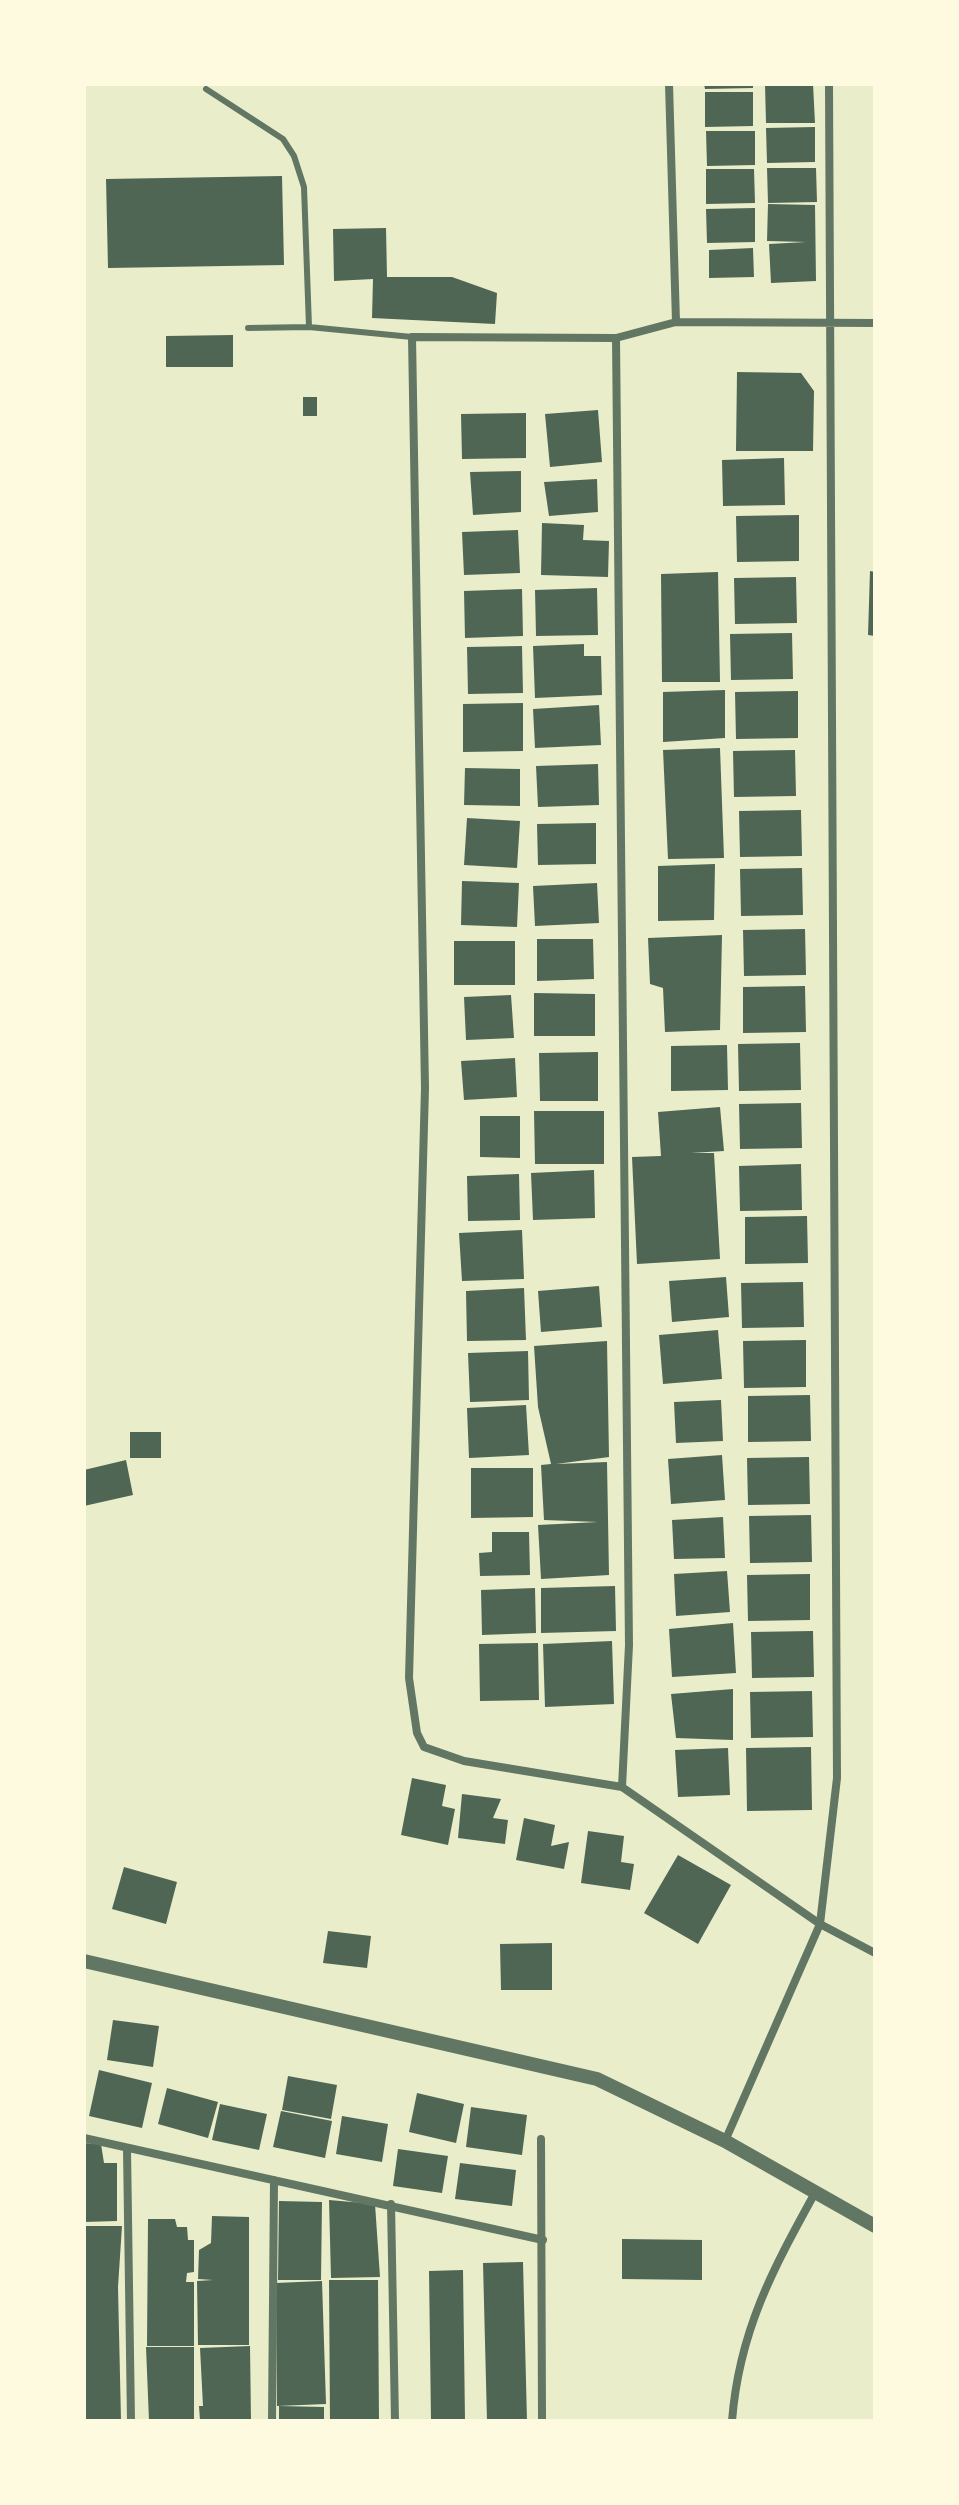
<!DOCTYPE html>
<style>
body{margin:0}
#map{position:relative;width:959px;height:2505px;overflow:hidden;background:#e9edc9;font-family:"Nunito Sans",sans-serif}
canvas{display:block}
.frame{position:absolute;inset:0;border:86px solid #fefae0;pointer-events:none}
</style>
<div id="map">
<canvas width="959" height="2505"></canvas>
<div class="frame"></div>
</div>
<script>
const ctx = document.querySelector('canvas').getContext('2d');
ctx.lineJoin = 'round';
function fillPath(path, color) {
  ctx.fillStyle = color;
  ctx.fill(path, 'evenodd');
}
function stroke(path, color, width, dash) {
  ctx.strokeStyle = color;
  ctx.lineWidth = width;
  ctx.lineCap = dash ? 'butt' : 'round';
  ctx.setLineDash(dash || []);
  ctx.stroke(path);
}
fillPath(new Path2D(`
 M704,84H753V88L705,89Z
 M765,84H813L815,123H766Z
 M705,92H753V126L705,127Z
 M815,127V162L767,163L766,128Z
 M706,131H755V165L707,166Z
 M767,168H816L817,202L768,203Z
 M706,169H754L755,203L706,204Z
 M282,176L284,265L108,268L106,179Z
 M768,204L815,205L816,281L771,283L769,244L806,242L767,241Z
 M755,208V242L707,243L706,209Z
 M386,228L387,277H452L497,293L495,324L372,318L373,279L334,281L333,229Z
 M753,248L754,277L709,278V250Z
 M233,335V367H166V336Z
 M737,372L801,373L814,391L813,451H736Z
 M303,397H317V416H303Z
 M598,410L602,462L550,467L545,414Z
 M526,413V458L462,459L461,414Z
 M784,458L785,505L723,506L722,460Z
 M521,471V512L473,515L470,472Z
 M597,479L598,512L549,516L544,482Z
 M799,515V561L737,562L736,516Z
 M542,523L584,525L583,540L609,541L608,577L541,575Z
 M518,530L520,573L464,575L462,532Z
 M870,571L875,572V636L868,635Z
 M718,572L720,682H662L661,574Z
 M796,577L797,623L735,624L734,578Z
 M597,588L598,635L536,636L535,590Z
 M522,589L523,636L465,638L464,591Z
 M792,633L793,679L731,680L730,634Z
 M584,644V656H601L602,695L535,698L533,646Z
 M522,646L523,693L468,694L467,647Z
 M725,690V738L663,742V692Z
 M798,691V738L736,739L735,692Z
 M523,703V751L463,752V704Z
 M599,705L601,745L535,748L533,709Z
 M720,748L724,858L668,859L663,750Z
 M795,750L796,796L734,797L733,751Z
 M598,764L599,805L538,807L536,766Z
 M465,768L520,769V806L464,805Z
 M801,810L802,856L740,857L739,811Z
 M467,818L520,821L517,868L464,865Z
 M596,823V864L538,865L537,824Z
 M715,864L714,920L658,921V866Z
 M802,868L803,915L741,916L740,869Z
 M462,881L519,883L517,927L461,925Z
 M597,883L599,923L535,926L533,886Z
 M805,929L806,975L744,976L743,930Z
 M722,935L720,1030L665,1032L663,988L650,984L648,938Z
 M537,939H593L594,979L537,981Z
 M454,941H515V985H454Z
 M805,986L806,1032L743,1033V987Z
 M534,993L595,994V1036H534Z
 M511,995L514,1038L466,1040L464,997Z
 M800,1043L801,1090L739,1091L738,1044Z
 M727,1045L728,1090L671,1091V1046Z
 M598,1052V1101H540L539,1053Z
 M515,1058L517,1097L464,1100L461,1061Z
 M801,1103L802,1148L740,1149L739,1104Z
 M720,1107L724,1151L691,1153H714L720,1259L637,1264L632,1157L661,1156L658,1112Z
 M534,1111H604V1164H535Z
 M480,1116H520V1158L480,1157Z
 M801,1164L802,1210L740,1211L739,1166Z
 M594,1170L595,1218L533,1220L531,1173Z
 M519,1174L520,1220L468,1221L467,1176Z
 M807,1216L808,1263L745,1264V1217Z
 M522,1230L524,1279L462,1281L459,1233Z
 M726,1277L729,1317L672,1322L669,1281Z
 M803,1282L804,1327L742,1328L741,1283Z
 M599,1286L602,1327L541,1332L538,1291Z
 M524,1288L526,1340L467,1341L466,1291Z
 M718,1330L722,1379L663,1384L659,1335Z
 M806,1340V1387L744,1388L743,1341Z
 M607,1341L609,1457L556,1464L607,1462L609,1575L541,1579L538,1525L598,1522L544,1520L541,1465L551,1464L538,1407L534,1346Z
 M528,1351L529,1400L470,1402L468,1353Z
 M810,1395L811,1441L748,1442V1396Z
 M721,1400L723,1441L676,1443L674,1402Z
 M526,1405L529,1455L469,1458L467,1408Z
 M130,1432H161V1458H130Z
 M722,1455L725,1500L671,1504L668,1459Z
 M809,1457L810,1504L748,1505L747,1458Z
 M126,1460L133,1495L84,1506V1470Z
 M471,1468H533V1517L471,1518Z
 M811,1515L812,1562L750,1563L749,1516Z
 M723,1517L725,1558L674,1559L672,1520Z
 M492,1532H529L530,1575L480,1576L479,1553L492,1552Z
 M727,1571L730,1612L676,1616L674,1574Z
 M810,1574V1620L748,1621L747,1575Z
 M615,1586L616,1631L541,1633V1588Z
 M535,1588L536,1633L482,1635L481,1590Z
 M733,1623L736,1673L672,1677L669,1629Z
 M813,1631L814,1677L752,1678L751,1632Z
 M612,1641L614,1704L545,1707L543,1644Z
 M538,1643L539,1700L480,1701L479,1644Z
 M733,1689V1740L676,1738L671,1694Z
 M812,1691L813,1737L751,1738L750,1692Z
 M811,1747L812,1810L747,1811L746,1748Z
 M728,1748L730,1795L678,1797L675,1750Z
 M412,1778L446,1785L442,1806L455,1809L448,1845L401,1835Z
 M462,1794L501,1799L493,1818L508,1820L505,1844L458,1838Z
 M524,1818L555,1825L551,1846L569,1842L564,1869L516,1860Z
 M588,1831L624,1836L621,1862L634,1864L630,1890L581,1883Z
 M678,1855L731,1885L698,1944L644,1913Z
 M124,1867L177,1882L166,1924L112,1909Z
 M328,1931L371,1936L367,1968L323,1963Z
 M552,1943V1990H501L500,1944Z
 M113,2020L159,2026L153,2067L107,2060Z
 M99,2070L152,2083L142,2128L89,2116Z
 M288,2076L337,2085L331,2119L282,2110Z
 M167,2088L218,2102L208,2138L158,2124Z
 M417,2093L464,2104L456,2143L409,2132Z
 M220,2104L267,2114L259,2150L212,2140Z
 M471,2107L527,2115L522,2155L466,2147Z
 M281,2111L332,2121L325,2158L273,2147Z
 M342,2116L388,2124L382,2162L336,2154Z
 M84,2143L101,2144L104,2163H117V2221L84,2222Z
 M398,2149L448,2156L442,2193L393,2186Z
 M460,2163L516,2170L512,2206L455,2199Z
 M329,2200L375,2204L380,2277L331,2278Z
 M279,2201L322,2202L321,2280H278Z
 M212,2216L249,2217V2345H198L197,2281L213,2280L198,2279L199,2250L211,2243Z
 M148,2219H175L177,2227H187L188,2240H194V2272L187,2273L186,2282H194V2346H147Z
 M84,2226H122L118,2287L121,2421H84Z
 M622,2239L702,2240V2280L622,2279Z
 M523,2262L527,2421H487L483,2263Z
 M463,2270L465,2421H431L429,2271Z
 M329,2280H378L379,2421H330Z
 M322,2281L326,2404L277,2406L276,2283Z
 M250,2346L251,2421H200L199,2406H203L200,2348Z
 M146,2347H194V2421H149Z
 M279,2406L324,2407V2421H279Z`), '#4f6655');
stroke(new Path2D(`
 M206,89L283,139L294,156L304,187L309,327
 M248,328L309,327L412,337`), '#617663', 6);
stroke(new Path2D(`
 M669,84L676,322
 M875,323L676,322L616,338L412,337L425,1088L409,1678L417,1733L424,1747L464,1761L622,1787L820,1924L875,1953
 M616,338L629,1645L622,1787
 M84,2138L543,2240
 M541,2139L542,2421
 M725,2141L820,1924L837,1778L829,84
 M127,2149L131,2421
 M391,2204L395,2421
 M272,2421L274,2180
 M732,2421C739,2331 773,2269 816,2191`), '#617663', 8);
stroke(new Path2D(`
 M84,1961L597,2079L725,2141L875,2226`), '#617663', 14);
</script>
